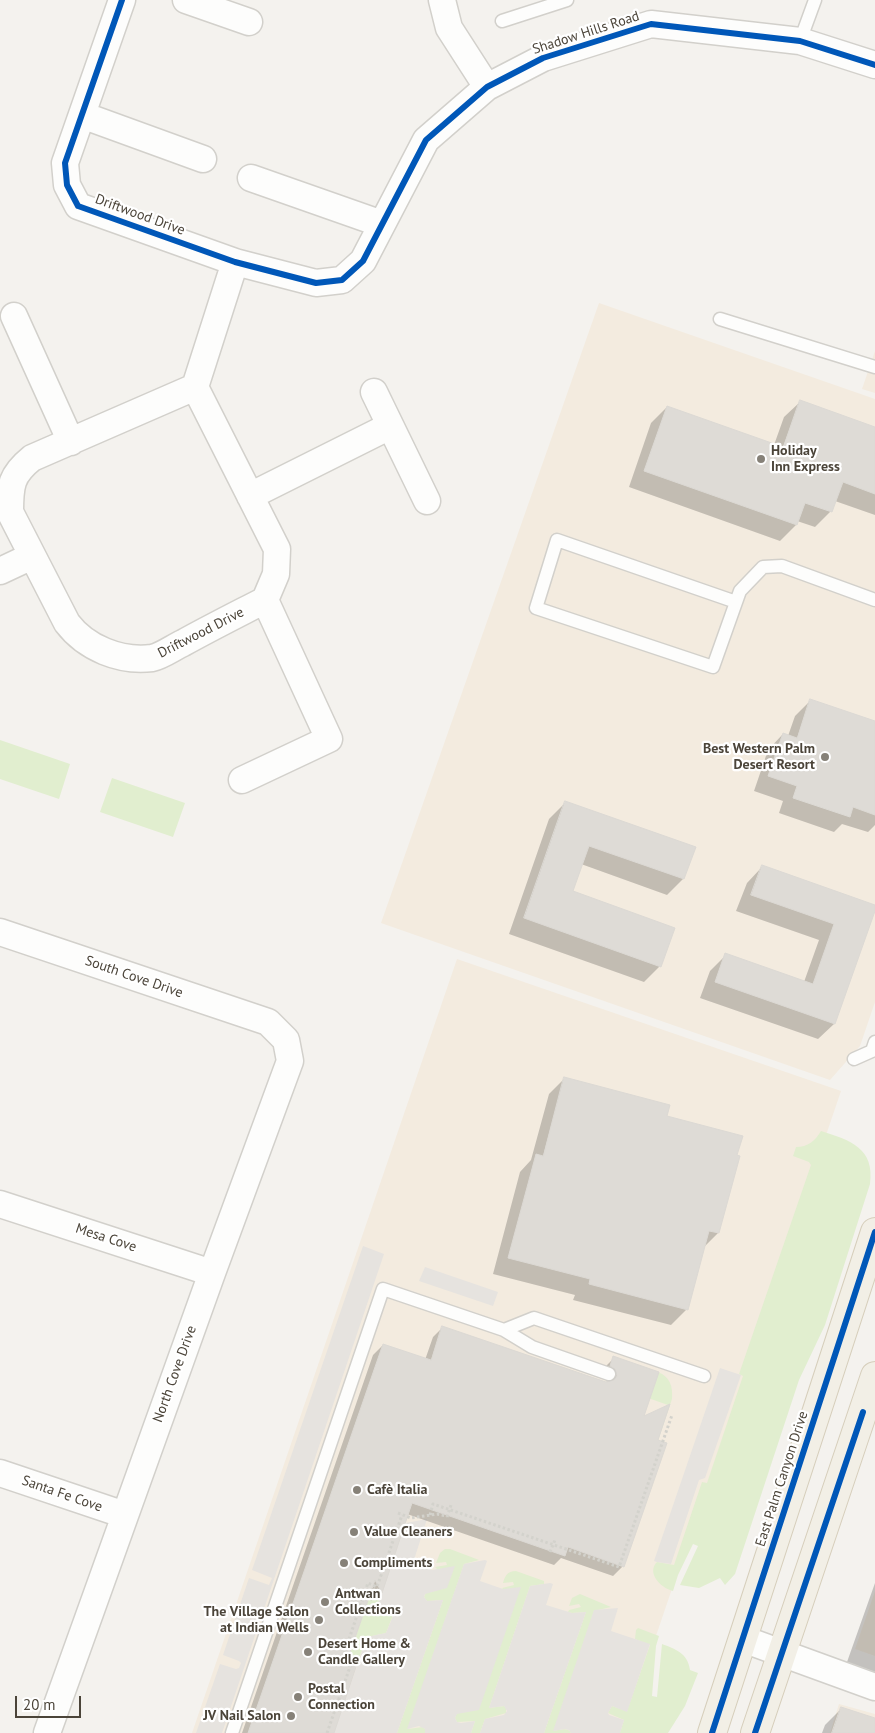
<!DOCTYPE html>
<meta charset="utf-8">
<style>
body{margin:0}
#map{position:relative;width:875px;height:1733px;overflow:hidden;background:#f4f2ee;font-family:"PT Sans",sans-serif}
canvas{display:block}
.scale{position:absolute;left:15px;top:1696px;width:66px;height:22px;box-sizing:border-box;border:2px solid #4b4439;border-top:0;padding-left:6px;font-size:15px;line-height:18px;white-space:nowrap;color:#4b4439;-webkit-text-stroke:4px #fff;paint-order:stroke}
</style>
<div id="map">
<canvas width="875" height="1733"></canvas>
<div class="scale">20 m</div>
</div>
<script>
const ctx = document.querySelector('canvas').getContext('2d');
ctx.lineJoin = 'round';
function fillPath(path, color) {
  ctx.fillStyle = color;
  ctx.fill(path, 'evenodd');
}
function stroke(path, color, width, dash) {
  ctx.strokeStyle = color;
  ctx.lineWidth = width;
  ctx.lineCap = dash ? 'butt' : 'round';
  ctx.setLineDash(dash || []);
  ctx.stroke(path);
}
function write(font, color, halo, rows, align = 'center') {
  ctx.font = font + ' "PT Sans",sans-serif';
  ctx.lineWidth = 4.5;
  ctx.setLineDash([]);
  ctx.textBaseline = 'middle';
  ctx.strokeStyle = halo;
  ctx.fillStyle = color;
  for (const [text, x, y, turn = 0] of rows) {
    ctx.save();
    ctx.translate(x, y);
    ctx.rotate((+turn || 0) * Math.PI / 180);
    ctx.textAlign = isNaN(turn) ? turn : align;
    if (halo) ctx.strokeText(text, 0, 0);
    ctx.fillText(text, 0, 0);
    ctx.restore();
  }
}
fillPath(new Path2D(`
 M599,303L875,399V1002L860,1046L830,1080L381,923Z
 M875,351V393L862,389Z
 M457,959L841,1091L623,1733H192Z
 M875,1591V1656L855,1649Z
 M839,1704L875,1714V1733H830Z`), '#f3ebdf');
fillPath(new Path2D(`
 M0,740L70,764L59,799L0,779Z
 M112,778L185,803L173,837L100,812Z
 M821,1131C850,1140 875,1148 870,1184L825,1325L799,1380L735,1574L725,1585L720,1578L699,1588L680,1585L698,1546L693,1544L678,1575L673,1591C661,1588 646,1573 657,1562L674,1565L702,1482L707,1483L743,1376L739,1374L811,1165L809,1162L793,1156L796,1147C808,1147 815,1141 821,1131Z
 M658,1372C670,1377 673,1386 672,1399L618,1558L615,1557L668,1405L648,1398Z
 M445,1549H450L479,1560L464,1564L408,1729L423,1727L425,1729V1733H397L443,1600L427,1601L424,1597L437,1569L435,1567L447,1565L446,1562L436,1563L440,1553Z
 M516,1571L544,1581V1584L530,1586L489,1708L504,1706L506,1708V1713L485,1719L480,1733H471L475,1721L457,1722L455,1718L503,1589L502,1588L514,1585L513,1582L503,1583C505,1576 507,1571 516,1571Z
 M372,1589L382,1593L374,1615L389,1612L393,1615L386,1633L367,1637L358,1661L349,1657Z
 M580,1594L611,1607L594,1611L554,1731C560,1730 568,1727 571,1733H544L586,1612L572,1613L568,1612L569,1610L581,1607L579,1604L569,1606L572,1598Z
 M638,1628L659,1636L656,1646L652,1696L657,1697L662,1644C675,1649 688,1653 690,1670L698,1673L685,1706L668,1733H620L624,1720L608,1713L612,1706L627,1711L650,1645L635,1639L636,1630Z`), '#e1eecf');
fillPath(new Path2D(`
 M363,1246L384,1254L222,1733H196L220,1664L236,1669L239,1668L241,1663L239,1661L223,1655L249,1578L269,1585L272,1578L252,1570Z
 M425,1267L498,1292L493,1306L419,1281Z
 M720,1368L741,1375L705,1478L699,1480L671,1564L657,1562L654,1561Z
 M427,1519L413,1563L432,1570L455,1566L447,1588L425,1594L424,1597L427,1601L443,1600L397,1733H334L367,1637L386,1633L393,1616L389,1612L374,1615L406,1523Z
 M485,1560L487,1561L480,1581L503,1589L521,1587L479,1710L457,1714L455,1718L457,1722L461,1723L475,1721L471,1733H425V1729L419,1726L407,1729L464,1564Z
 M550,1583L553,1584L546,1605L572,1613L586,1612L544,1733H480L485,1719L504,1715L507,1711L504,1706L489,1708L530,1586Z
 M618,1608L611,1631L650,1644L627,1712L612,1706L608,1713L609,1715L624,1720L620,1733H571L569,1730L565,1729L553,1731L594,1610Z`), '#e6e3df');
fillPath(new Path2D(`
 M800,402L875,428V515L835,501L831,511L815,527L797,521L796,525L780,541L629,487L651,423L667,407L774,445L784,417Z
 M810,701L875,723V825L868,832L842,824L834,832L779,813L783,801L754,791L768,750L783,734L788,736L795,716Z
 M565,803L694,848L683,879L667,895L581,864L571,892L660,966L644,982L509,934L549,819Z
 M762,867L875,907L834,1024L818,1039L700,998L710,971L726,955L804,982L819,940L736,911L747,883Z
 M565,1078L718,1233L704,1247L687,1309L671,1325L573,1300L575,1295L493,1274L520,1172L531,1160L549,1094Z
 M443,1327L607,1383L604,1368L614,1358L642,1419L656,1441L623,1566L613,1576L561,1558L554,1565L407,1514L380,1592L371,1601L368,1596L343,1669L332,1733H242L373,1355L383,1345L425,1360L433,1337Z
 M875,1583V1672L847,1662Z
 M841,1709L875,1720V1733H822L825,1725Z`), '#0003');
const building = new Path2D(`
 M800,400L875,427V494L843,482L832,512L805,503L797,525L644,471L667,406L783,447Z
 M810,699L875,721V815L853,807L850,817L793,798L797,786L768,776L783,733L797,738Z
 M565,801L696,847L684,879L589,846L573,891L675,928L661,967L524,918Z
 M762,865L875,905V911L835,1024L715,982L725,953L813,984L834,924L751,895Z
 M564,1077L670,1105L667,1116L743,1136L737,1155L740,1156L719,1233L709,1231L688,1310L589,1284L590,1279L508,1258L536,1154L543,1156Z
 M442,1326L606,1382L614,1380L617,1376L615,1369L610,1366L613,1356L659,1372L644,1416L670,1404L658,1440L667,1443L624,1567L568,1547L565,1556L412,1503L382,1593L375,1580L345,1667L358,1661L334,1733H248L383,1344L431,1360Z
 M841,1707L875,1718V1733H832Z`);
fillPath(building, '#dedbd6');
stroke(building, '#dcd9d4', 1);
const lane = new Path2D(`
 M502,21L567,0
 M800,41L815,0
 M720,319L875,367
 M736,602L557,540L536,608L713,667L740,591L763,567L782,566L875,600
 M854,1059L872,1051L875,1042
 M504,1330L532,1347L609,1374
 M232,1733L383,1289L504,1330L534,1318L704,1376`);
const street = new Path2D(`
 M122,0L65,163L67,185L78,206L235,262L316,283L342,280L363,261L426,140L487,87L543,58L651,24L800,41L875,65
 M186,0L249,22
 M442,0L449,28L487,87
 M82,115L203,159
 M251,178L382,224
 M14,316L71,442
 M195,387L277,549L276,574L265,600C238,614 210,628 183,643C174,647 162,656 152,658C120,662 86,648 67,623L10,512C10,485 11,475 32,458Z
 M195,387L235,262
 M374,392L427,501
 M250,496L390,426
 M0,571L32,556
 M242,780L329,739L265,600
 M0,932L268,1022L286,1040L290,1061L212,1273L47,1733
 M0,1204L212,1273
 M0,1473L125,1515
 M743,1639L875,1687`);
const primary = new Path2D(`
 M712,1733L875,1232
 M755,1733L875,1376`);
stroke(lane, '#d2d0cb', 15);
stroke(street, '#d2d0cb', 29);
stroke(primary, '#d6cebb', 30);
stroke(new Path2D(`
 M398,1513L411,1518L437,1514L447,1516
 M430,1515L433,1504L619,1567L672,1415
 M447,1517L451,1505
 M550,1552L555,1540
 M327,1733L351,1664L342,1660L368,1583L377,1587L402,1515`), '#d3d2cc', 3, [2.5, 2.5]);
stroke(lane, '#fdfdfc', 12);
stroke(street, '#fdfdfc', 26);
stroke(primary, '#f2efe6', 28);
stroke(new Path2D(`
 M122,0L65,163L67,185L78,206L235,262L316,283L342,280L363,261L426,140L487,87L543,58L651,24L800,41L875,65
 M712,1733L875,1232
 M755,1733L863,1412`), '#0057b8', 6);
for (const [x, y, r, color] of [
 [761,459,5,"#868178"],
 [825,757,5,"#868178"],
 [357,1490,5,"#868178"],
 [354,1532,5,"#868178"],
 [344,1563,5,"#868178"],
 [325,1602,5,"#868178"],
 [319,1620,5,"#868178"],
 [308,1652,5,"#868178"],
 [298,1697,5,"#868178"],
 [291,1716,5,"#868178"]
]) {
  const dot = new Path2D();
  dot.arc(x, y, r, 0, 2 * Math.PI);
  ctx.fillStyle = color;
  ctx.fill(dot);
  stroke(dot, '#fff', 2);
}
write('14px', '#4b4439', '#fff', [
 ["Shadow Hills Road",586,33,-18],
 ["Driftwood Drive",140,215,20],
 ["Driftwood Drive",201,633,-27],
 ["South Cove Drive",134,977,19],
 ["Mesa Cove",106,1238,18],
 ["North Cove Drive",175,1374,-70],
 ["East Palm Canyon Drive",782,1479,-72],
 ["Santa Fe Cove",62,1494,19]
]);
write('bold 14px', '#4b4439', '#fff', [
 ["Holiday",771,451],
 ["Inn Express",771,467],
 ["Best Western Palm",815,749,"right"],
 ["Desert Resort",815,765,"right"],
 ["Cafè Italia",367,1490],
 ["Value Cleaners",364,1532],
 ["Compliments",354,1563],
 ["Antwan",335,1594],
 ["Collections",335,1610],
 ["The Village Salon",309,1612,"right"],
 ["at Indian Wells",309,1628,"right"],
 ["Desert Home &",318,1644],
 ["Candle Gallery",318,1660],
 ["Postal",308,1689],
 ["Connection",308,1705],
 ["JV Nail Salon",281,1716,"right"]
], 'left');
</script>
